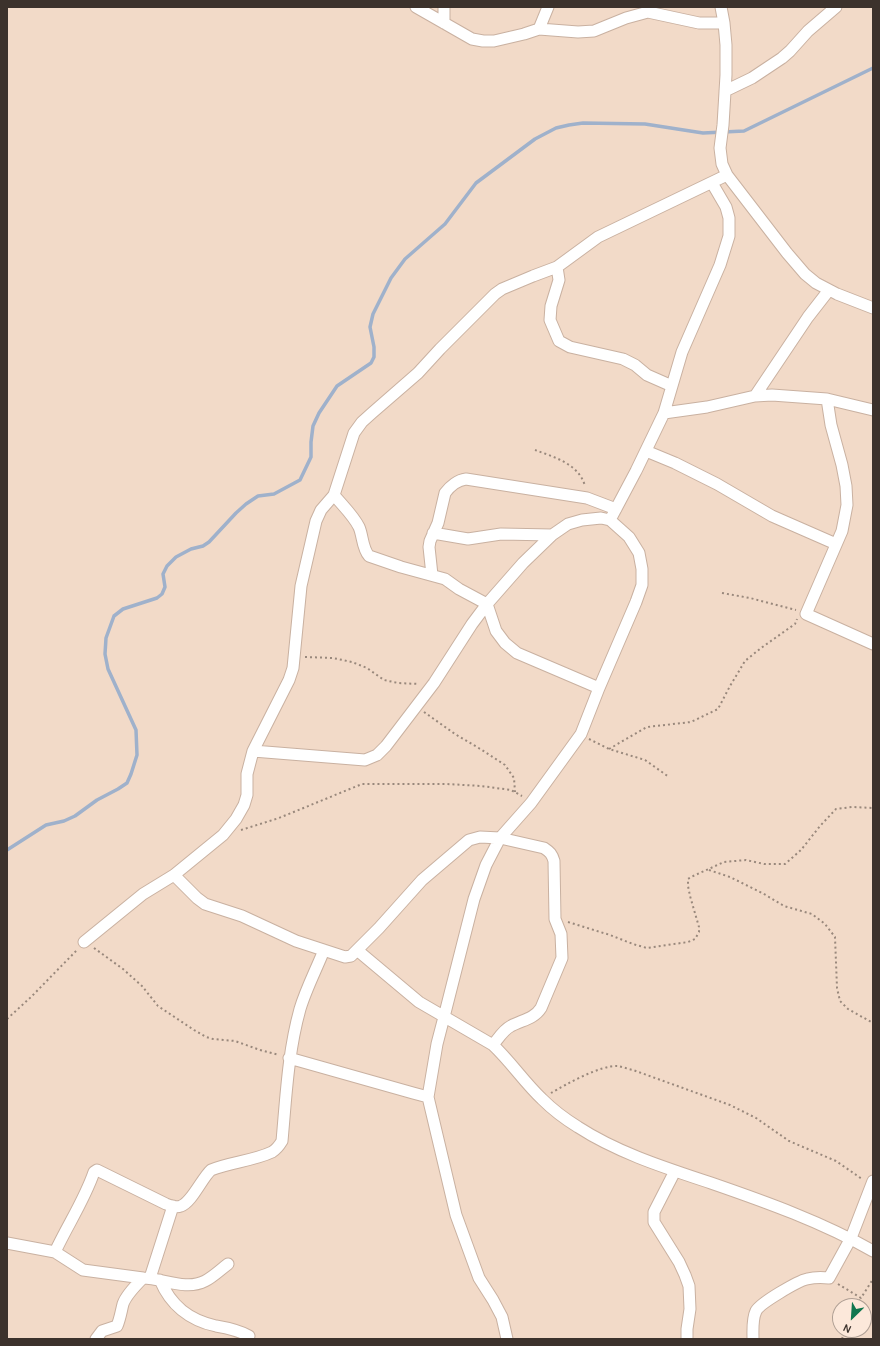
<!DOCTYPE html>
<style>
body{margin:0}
#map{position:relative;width:880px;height:1346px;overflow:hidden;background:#f2dac8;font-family:Karla,sans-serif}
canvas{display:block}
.frame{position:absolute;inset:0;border:8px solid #3c322c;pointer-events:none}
.north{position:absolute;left:832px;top:1298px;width:40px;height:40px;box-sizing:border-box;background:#fce8da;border:1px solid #af9f94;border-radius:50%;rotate:205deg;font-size:11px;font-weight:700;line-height:16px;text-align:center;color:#3c322c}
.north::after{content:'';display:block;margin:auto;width:14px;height:18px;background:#11774f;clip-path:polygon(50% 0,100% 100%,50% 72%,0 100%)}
</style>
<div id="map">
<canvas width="880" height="1346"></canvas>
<div class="frame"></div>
<div class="north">N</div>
</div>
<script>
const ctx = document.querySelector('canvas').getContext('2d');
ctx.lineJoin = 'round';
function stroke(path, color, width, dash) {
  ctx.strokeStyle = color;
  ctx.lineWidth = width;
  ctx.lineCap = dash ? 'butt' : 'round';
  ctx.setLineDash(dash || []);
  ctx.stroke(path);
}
stroke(new Path2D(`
 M7,850L46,825L64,821L75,816L97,800L118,789L127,783L131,774L137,755L136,730L108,669L105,654L106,638L114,616L123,609L157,598L162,594L165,587L163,574L167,566L176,557L191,549L203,546L209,542L236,513L246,504L258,496L274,494L300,480L311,457V442L313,426L319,413L337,386L371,363L374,357V347L370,327L373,314L391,278L405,259L445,224L476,183L535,139L556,128L569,125L583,123L645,124L703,133L744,131L873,68`), '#9fb1cb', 3.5);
const street = new Path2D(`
 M416,7L472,39L483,41H494L524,34L539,29L548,7
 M721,7L724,23L726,45V75L723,125L720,148L722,164L727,175L787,253L805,274L816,283L837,294L873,308
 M444,23V7
 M539,29L578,32L594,31L626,18L648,12L699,23H724
 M725,91L752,78L782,58L790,51L808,31L836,7
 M557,267L559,280L551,306L550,320L559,341L570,347L623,359L635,365L647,375L672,386
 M755,396L808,317L829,290
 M827,399L831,425L842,465L846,486L847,505L842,531L806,614L873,644
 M664,413L707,407L755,396L772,395L827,399L873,410
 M646,451L675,463L717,484L772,516L836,544
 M334,495C342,505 353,515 359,527C363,536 362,548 369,556L401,567L445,579L459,589L487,604L496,631L505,643L517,653L599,688
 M610,520L636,471L664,413L682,352L720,265L729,236V218L726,207L712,183
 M433,533L468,539L501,534L552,535
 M432,575L429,547L430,541L438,523L445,493C450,486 458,480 466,479L587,498L616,509
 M253,751L365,760L377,755L386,746L434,683L472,624L487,604L523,563L552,535L568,524L582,520L601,518L610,520L629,537L639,553L642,569V585L636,602L599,688L581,734L531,803L500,838L486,865L474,899L444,1017L437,1044L428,1097L456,1215L479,1278L493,1300L502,1317L507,1339
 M174,875L197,898L205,904L242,916L296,941L345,957L351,956L357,950L419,1002L493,1045C511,1062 524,1082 542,1099C553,1110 565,1119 578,1127C618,1153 666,1168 711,1183C766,1202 822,1222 873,1251
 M84,942L143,894L174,875L223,835L236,819L244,805L247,795V774L253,751L289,680L293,668L301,586L316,521L321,510L334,495L354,433L362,422L372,413L418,373L440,349L495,294L502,289L533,276L557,267L598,237L727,175
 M357,950L379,928L422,880L469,840L480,837L500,838L544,848C550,852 552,854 554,861L555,919L561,934L562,958L541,1008C534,1019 522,1020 511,1026C503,1030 498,1039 493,1045
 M289,1058L413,1093L428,1097
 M675,1171L654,1212V1222L679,1262L685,1275L689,1286L690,1309L687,1329V1339
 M7,1243L55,1252L83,1270L143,1278
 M55,1252C68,1224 84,1201 94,1172L97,1170L166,1204C171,1206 176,1208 181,1206C192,1202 202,1178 211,1170C230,1162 253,1161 272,1152C277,1149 279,1146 282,1141C286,1097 288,1052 300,1009C306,989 316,970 324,950
 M150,1278L173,1206
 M160,1280C171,1306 189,1320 216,1326C228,1328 238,1330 249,1336
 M96,1339L102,1331L117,1326C120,1319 121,1312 123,1304C126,1295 136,1285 143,1278C162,1278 186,1291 205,1281C213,1277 220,1270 228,1264
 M753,1339C753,1331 752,1319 756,1311C760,1303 798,1281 807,1279C815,1277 821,1277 829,1278L851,1238L873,1181`);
stroke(street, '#c9b1a1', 13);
stroke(new Path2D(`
 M535,450C554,457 579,464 585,486
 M722,593L750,598L796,610
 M305,657L333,658L352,662L367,668L384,680L398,683L419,684
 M424,712L455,734L482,750L505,765L514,778L515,792
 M589,739L609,749L645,760L669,777
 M609,749L647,727L691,722L718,709L730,686L745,661L761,648L795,624L797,619
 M241,830L279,818L362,784H447L481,786L511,790L522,796
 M709,870L730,877L764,894L784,906L812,914L825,924L835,937L837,988L840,1001L848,1009L873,1023
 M568,922L610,935L633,944L647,948L688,942L695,939L699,932V927L690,896L688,886V879L691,877L724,862L746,860L764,864H785L801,850L820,826L836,809L852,807L873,808
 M94,948L123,969L142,986L158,1006L194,1030L206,1037L213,1039L235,1041L260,1050L279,1055
 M7,1019L31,997L78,949
 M551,1093C567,1084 600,1065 618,1066C623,1067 628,1069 633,1070L730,1105L756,1118L789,1141L836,1161L862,1179
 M838,1284L861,1298L873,1279
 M857,1306L861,1298
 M842,1339L845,1330`), '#99887c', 2, [2, 3]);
stroke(street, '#fff', 11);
</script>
